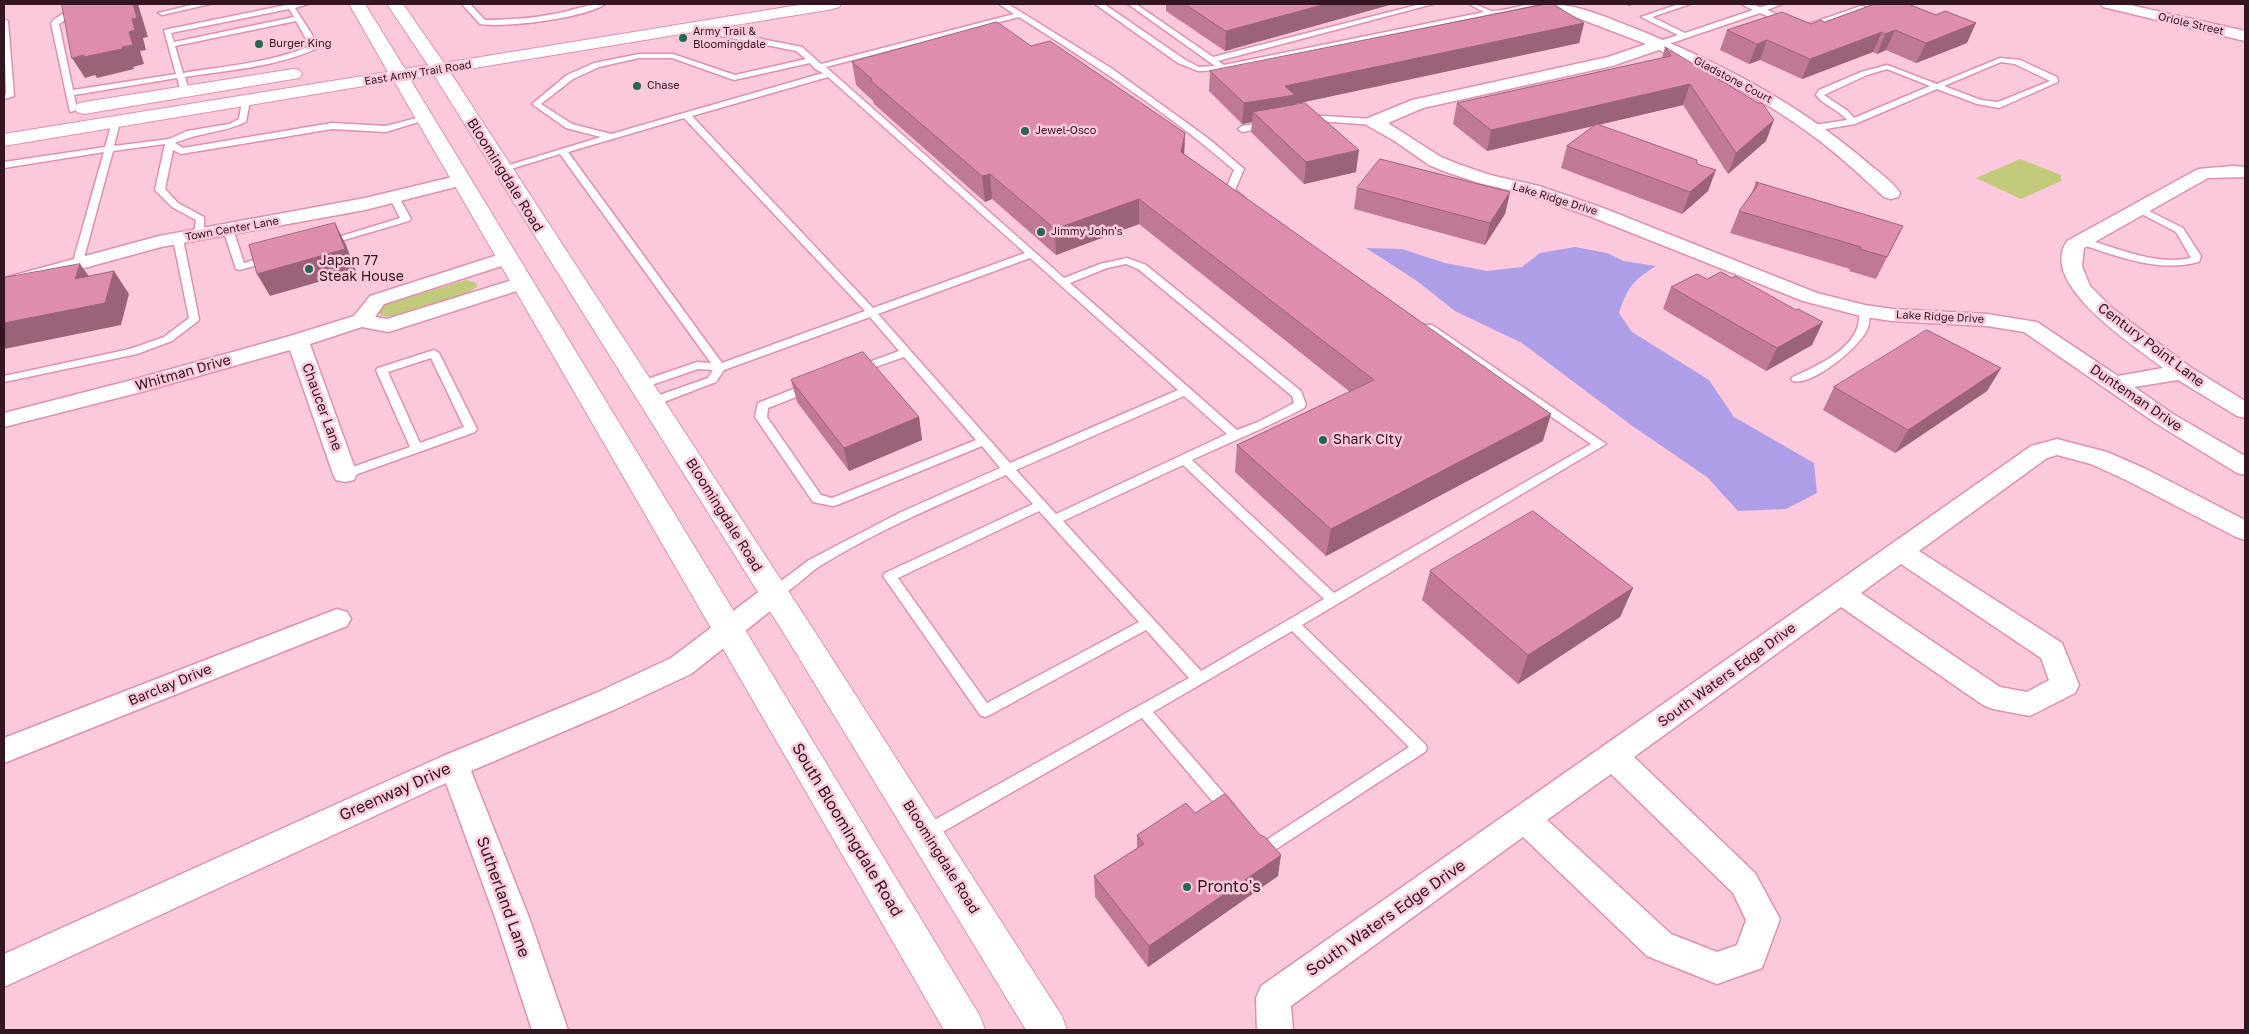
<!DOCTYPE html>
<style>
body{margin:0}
#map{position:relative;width:2249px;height:1034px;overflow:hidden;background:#fcc8dc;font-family:"Golos Text",sans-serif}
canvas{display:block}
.frame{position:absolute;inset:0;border:5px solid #341523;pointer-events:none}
</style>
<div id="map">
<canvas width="2249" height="1034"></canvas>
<div class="frame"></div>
</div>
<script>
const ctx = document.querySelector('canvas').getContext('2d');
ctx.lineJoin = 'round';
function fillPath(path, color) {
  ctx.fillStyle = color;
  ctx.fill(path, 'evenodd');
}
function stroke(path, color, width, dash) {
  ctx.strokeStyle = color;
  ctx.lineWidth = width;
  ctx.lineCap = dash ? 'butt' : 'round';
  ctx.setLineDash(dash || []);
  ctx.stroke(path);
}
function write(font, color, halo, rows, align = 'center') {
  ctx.font = font + ' "Golos Text",sans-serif';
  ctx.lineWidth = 5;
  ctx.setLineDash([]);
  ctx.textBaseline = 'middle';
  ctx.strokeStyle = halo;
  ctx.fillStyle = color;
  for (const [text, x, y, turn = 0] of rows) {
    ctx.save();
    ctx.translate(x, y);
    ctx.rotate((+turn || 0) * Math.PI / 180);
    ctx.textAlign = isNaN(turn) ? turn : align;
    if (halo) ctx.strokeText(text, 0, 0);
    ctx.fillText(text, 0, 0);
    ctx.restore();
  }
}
fillPath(new Path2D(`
 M2020,159L2061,175V181L2021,199L1976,178Z
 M466,280L477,283V287L463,295L390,317L380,315L379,311L384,305Z`), '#c1c97b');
fillPath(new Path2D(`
 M1575,247L1607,253L1623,261L1656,266C1634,280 1627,287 1619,313L1632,332L1709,380L1734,417L1814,463L1817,493L1786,509L1738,511L1707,477L1631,425L1522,343L1455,311L1417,281L1366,248L1402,249L1445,263L1487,271L1522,267L1540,253Z`), '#ae9ee7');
const service = new Path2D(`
 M101,4H118L77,13L59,24L73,90L176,74L164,30L286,5L285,4H308L295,8L318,44L316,49C275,67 229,70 185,77L189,91L185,93L181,91L177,78L74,95L77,110L70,112L51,23C64,9 83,6 101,4ZM289,9L294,17L174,42L171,33ZM296,21L310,46C270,63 225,66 183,73L175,46Z
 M196,4H210L162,15L158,13Z
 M462,4H470L485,20C510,20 535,18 559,13C574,10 590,3 605,4C586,18 504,28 480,24Z
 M999,4H1008L1111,68L1209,139L1244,169L1235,190L1244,197V201H1238L1225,191L1234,170C1167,112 1093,64 1019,17L826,67L1064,278L1100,264L1127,258L1146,265L1301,391L1306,405L1304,408C1268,427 1230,442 1192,460L1334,593L1591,444L1424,329V325H1432L1606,444L1302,625L1425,744L1427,748L1425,752L1264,857L1258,855L1253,846L1255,841L1261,839L1265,841L1409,747L1292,631L1153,712L1234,805L1237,810L1234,815L1229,817L1224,815L1142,718L932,838L926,840L920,838L918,833L920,828L1189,678L1146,630L990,715L985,717L980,715L883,576L885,573L1033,504L1006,475C943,503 878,530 820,566C808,573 782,602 769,598L767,594L769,590L809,560L899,513L1000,468L982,446L837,505L833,506L813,502L755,417L758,403L806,384H814L816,387L814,390L768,408L767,417L821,495L832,498L976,440L904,357L861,372H853L851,370L853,368L899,351L870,317L724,370L716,382L656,405H648L646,402L648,399L708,378L713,370L698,369L640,389L636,387L634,385L636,383L697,362L711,363L560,154L501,172L496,169L601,137L566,128L532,104L567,75L594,63L639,54H673L735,75L806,59L796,51L721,36L705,27V23H711L726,32L802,47L821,64L1014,14ZM639,58H672L734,80L810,63L815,69L823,73L611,134L572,124L541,104L573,79L599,67ZM828,77L1025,253L873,308L692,116ZM684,118L865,311L722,363L568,152ZM1030,258L1178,390L1010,463L878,314ZM1126,264L1138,269L1292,396L1294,403L1258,422L1237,430L1070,283L1107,268ZM1184,396L1227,434L1056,514L1016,470ZM1183,465L1324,599L1201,671L1063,521ZM1039,511L1139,622L987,703L898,578Z
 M1095,4H1104L1184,59L1199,67L1215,66L1128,4H1136L1213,57L1421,4H1433L1218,61L1224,65L1484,12L1469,4C1479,4 1484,9 1492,11C1502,12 1525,3 1540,4L1223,70L1198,71L1178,63Z
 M1679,4H1690L1652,17L1685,33L1753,10L1741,4H1751L1760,7L1772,4H1782L1767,10L1792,21L1785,23L1760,13L1663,46H1657V42L1678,35L1641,17Z
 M1861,6L1868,8L1810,28L1803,26Z
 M4,19L8,21L14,96L4,99V95L6,94Z
 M2000,58L2020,60L2057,77L2058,82L1999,108L1977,104L1937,89L1855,124L1814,131L1810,128L1814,125L1847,120C1838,109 1824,106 1816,95L1819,90L1861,72L1887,65L1937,84ZM2001,62L2015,64L2050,81L1998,102L1981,100L1944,86ZM1887,69L1930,86L1854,118L1848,111L1824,95L1867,75Z
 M246,98L250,101L246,122C223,133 199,132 175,143L183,148L332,123L386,126L424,116L428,119L386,132L332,129L181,154L173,150L165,189L178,203L204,217V235L199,238L194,235L196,220L172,207L155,190L165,144L113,151L82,265L77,268L72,265L104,152L4,168V162L105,147L112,122L116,119L120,122L114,146L169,139L187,131L229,124L239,119L242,101Z
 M1307,115L1374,119L1378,122L1374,125L1304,120L1303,118Z
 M1268,122L1272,125L1271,127L1242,132L1238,129L1242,126Z
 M394,194L399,197L411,219L409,221L327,245L322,242L400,218L389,197Z
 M2139,206L2183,228L2201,256L2199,262C2164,271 2131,261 2098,250C2091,247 2081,246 2076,241L2081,238C2117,247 2153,266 2191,258L2176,232L2136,211V207Z
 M228,226L233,229L244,263L270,255L275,258L274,260L240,270L236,269L223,229Z
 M178,236L183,239L199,319L198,321L172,341L137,354L4,382V376L130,349L164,337L189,318L173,239Z
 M1865,308L1870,311C1869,317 1870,324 1867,330C1859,348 1812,386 1793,381L1791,379L1793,377C1816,366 1845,354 1856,331C1859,325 1859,317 1860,311Z
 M434,350L439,353L477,429L475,432L349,477H341L339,474L341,471L410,447L376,370L378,368ZM431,358L464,427L420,443L388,372Z`);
const minor = new Path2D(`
 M1547,4C1578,4 1605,17 1634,28C1719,62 1800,104 1870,165C1880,173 1893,182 1900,193L1898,197L1891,199L1884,197C1860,175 1836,152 1809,133C1763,99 1711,73 1659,50L1612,66L1423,108L1388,123L1441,157L1458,164L1490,175L1539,186L1603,208L1817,293L1865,305L1892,309L1987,314L2037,322L2118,376L2163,368C2135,346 2037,284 2067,241L2198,169L2233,166L2245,167V177L2208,178L2084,248L2082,266L2090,286L2112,308L2190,367L2245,401V418L2237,416L2178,380L2134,387L2173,414L2245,456V475L2237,473L2157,424L2024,332L1987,326L1892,321L1865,317L1803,301L1589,216L1526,194L1479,183L1446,172L1429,165L1393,140L1368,126L1365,122L1368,118L1412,100L1608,57L1646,44L1549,7Z
 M2101,4H2126L2245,31V41L2103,7Z
 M461,175L467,176L470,180L467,184L365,210L161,247L4,290V278L159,236L365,198Z
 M507,252L514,254L517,258L514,262L384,304L375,317L387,319L522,277L529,279L532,283L529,287L395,330L388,332L362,327L310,344L357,474L354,480L345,482L336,480L333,474L290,350L145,391L4,427V413L132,380L290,336L354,316L370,296Z
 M2057,439L2107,452L2146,469L2245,520V540L2236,537L2128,481L2091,464L2057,455L2047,458L1919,551L2062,643L2079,685L2075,693L2030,716L1993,709L1983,705L1841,607L1634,757L1755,873L1780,919L1762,968L1717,984L1647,956L1523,837L1291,1006L1293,1030H1257L1256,998L1261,986L2031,446ZM1901,564L2041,658L2049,680L2027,692L2000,687L1861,593ZM1611,774L1733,893L1746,920L1737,945L1717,952L1671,934L1547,820Z
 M774,584L783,587L787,594L783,601L691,674L616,709L471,771L530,920L568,1030H532L496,920L446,783L4,987V954L443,756L596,693L671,658L765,587Z
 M337,609L347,612L351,619L347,626L4,763V738Z`);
const secondary = new Path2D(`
 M349,4H365L405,69L428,65L387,4H403L444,63L805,4H841L839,7L833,9L450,72L815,632L1062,1016L1067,1030H1026L793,648L434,75L410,79L980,1016L985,1030H944L394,81L4,146V134L388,72Z
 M293,69L299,70L302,74L299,78L84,114L77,112L75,108L77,104L84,102Z`);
stroke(service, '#e08fb1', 3);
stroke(minor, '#e08fb1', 3);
stroke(secondary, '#e08fb1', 2);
fillPath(service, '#fff');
fillPath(minor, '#fff');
fillPath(secondary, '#fff');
fillPath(new Path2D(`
 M1166,4H1393L1225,51L1166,11Z
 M1936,15L1967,43L1916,63L1886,50L1877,54L1873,52L1802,79L1760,60L1749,64L1720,50L1727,30L1811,24L1824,22Z
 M1584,23L1579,43L1295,104L1294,105L1356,172L1304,184L1251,132L1252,122L1242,124L1209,91L1210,71Z
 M1031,46L1185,133L1184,154L1543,441L1326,556L1235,472L1237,445L1350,392L1139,224L1056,255L992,199L985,202L874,104L873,101L856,85L852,62Z
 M1665,47L1766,141L1728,174L1683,105L1598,125L1697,164L1708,191L1682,214L1561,168L1567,146L1595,125L1487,151L1453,124L1457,103L1662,58Z
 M1756,182L1903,226L1876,279L1849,271L1850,269L1730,233L1739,211L1751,194Z
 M1357,188L1510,192L1505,214L1485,245L1354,209Z
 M1671,287L1812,345L1766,371L1663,309Z
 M2001,368L1987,391L1895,453L1823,410L1834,387Z
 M791,380L919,417L922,440L849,471L797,402Z
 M1430,571L1633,588L1620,617L1518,684L1422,600Z
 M1195,813L1260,835L1278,876L1148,967L1095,897L1094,876L1137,848V835Z`), '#bf7996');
fillPath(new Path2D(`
 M133,4H138L148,37L143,38L146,50L140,51L144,64L133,67L134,69L97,78L95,75L85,78L72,58L122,47L129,32L132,19Z
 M1326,4H1393L1225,51L1226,31Z
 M1629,4H1636L1628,6Z
 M1584,23L1579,43L1295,104L1293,115L1253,112L1252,122L1242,124L1244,103L1285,86Z
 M1976,23L1967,43L1916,63L1926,43Z
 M1895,30L1886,50L1877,54L1885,34Z
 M1882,32L1873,52L1802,79L1810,59Z
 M1767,40L1760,60L1749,64L1757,44Z
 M1690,84L1683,105L1487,151L1491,130Z
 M1774,120L1766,141L1728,174L1736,153Z
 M1185,133L1184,158L1181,152Z
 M1359,150L1356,172L1304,184L1306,162Z
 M1716,170L1708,191L1682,214L1690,192Z
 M990,174L992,199L985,202L982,176Z
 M1510,192L1505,214L1485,245L1490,223Z
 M1139,199V224L1056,255L1055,229Z
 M335,223L346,245L356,271L270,296L257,274Z
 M80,264L96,286L75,279Z
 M114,271L129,294L121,325L4,349V323Z
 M1823,322L1812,345L1766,371L1777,348Z
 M2001,368L1987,391L1895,453L1908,430Z
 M1551,414L1543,441L1326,556L1331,529Z
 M919,417L922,440L849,471L844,448Z
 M1633,588L1620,617L1518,684L1528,655Z
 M1281,855L1278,876L1148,967L1149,946Z`), '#9b637a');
const building = new Path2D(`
 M62,4H133L137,18L132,19L135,30L129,32L133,45L122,47V49L84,57V55L72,58Z
 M1185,4H1326L1226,31Z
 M1546,4H1553L1584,23L1285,86L1295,95L1244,103L1210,71Z
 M1875,4H1908L1936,15L1945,11L1976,23L1926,43L1895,30L1885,34L1882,32L1810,59L1767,40L1757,44L1727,30L1782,12L1811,24L1821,20L1824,22Z
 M997,22L1031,46L1050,41L1185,133L1181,152L1551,414L1331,529L1237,445L1374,380L1139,199L1055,229L990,174L982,176L870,80L872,79L852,62Z
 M1665,47L1758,103H1762L1774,120L1736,153L1690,84L1491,130L1457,103L1671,56Z
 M1305,103L1359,150L1306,162L1253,112Z
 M1597,124L1697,160V164L1716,170L1690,192L1567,146Z
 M1380,159L1510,192L1490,223L1357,188Z
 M1756,182L1903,226L1887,257L1860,249L1861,247L1739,211L1758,185Z
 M335,223L345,249L257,274L249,245Z
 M80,264L75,279L114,271L105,303L4,323V278Z
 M1721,272L1732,278L1735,276L1796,310L1798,309L1823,322L1777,348L1671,287L1697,274L1707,279Z
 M1927,330L2001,368L1908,430L1834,387Z
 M863,352L919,417L844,448L791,380Z
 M1533,511L1633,588L1528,655L1430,571Z
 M1225,794L1260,835L1265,837L1281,855L1149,946L1094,876L1144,844L1137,835L1186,803L1195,813Z`);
fillPath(building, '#de8daf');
stroke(building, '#9b637a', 1);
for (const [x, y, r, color] of [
 [683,38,5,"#256656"],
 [259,44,5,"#256656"],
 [637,86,5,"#256656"],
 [1025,131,5,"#256656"],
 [1041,232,5,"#256656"],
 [309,269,5,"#256656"],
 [1323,440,5,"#256656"],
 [1187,887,5,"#256656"]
]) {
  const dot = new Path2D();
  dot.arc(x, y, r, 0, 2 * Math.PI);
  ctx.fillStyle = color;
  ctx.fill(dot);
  stroke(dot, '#fcc8dc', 2);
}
write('11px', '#341523', '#fcc8dc', [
 ["Oriole Street",2191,24,13],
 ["East Army Trail Road",418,73,-9],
 ["Gladstone Court",1733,80,28],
 ["Lake Ridge Drive",1555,199,17],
 ["Town Center Lane",232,229,-10],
 ["Lake Ridge Drive",1940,317,3]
]);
write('11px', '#341523', '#fcc8dc', [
 ["Army Trail &",693,32],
 ["Bloomingdale",693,45],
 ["Burger King",269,44],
 ["Chase",647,86],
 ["Jewel-Osco",1035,131],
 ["Jimmy John's",1051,232]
], 'left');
write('14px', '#341523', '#fcc8dc', [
 ["Bloomingdale Road",505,175,58],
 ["Century Point Lane",2151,345,37],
 ["Whitman Drive",183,373,-16],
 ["Dunteman Drive",2136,398,34],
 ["Chaucer Lane",322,407,70],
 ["Bloomingdale Road",724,515,58],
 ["South Waters Edge Drive",1727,675,-36],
 ["Barclay Drive",170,685,-22],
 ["Bloomingdale Road",941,857,58]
]);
write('14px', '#341523', '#fcc8dc', [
 ["Japan 77",319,261],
 ["Steak House",319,277],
 ["Shark City",1333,440]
], 'left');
write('16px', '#341523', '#fcc8dc', [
 ["Greenway Drive",395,792,-24],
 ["South Bloomingdale Road",847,830,59],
 ["Sutherland Lane",503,897,70],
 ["South Waters Edge Drive",1386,918,-35]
]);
write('16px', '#341523', '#fcc8dc', [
 ["Pronto's",1197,887]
], 'left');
</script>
